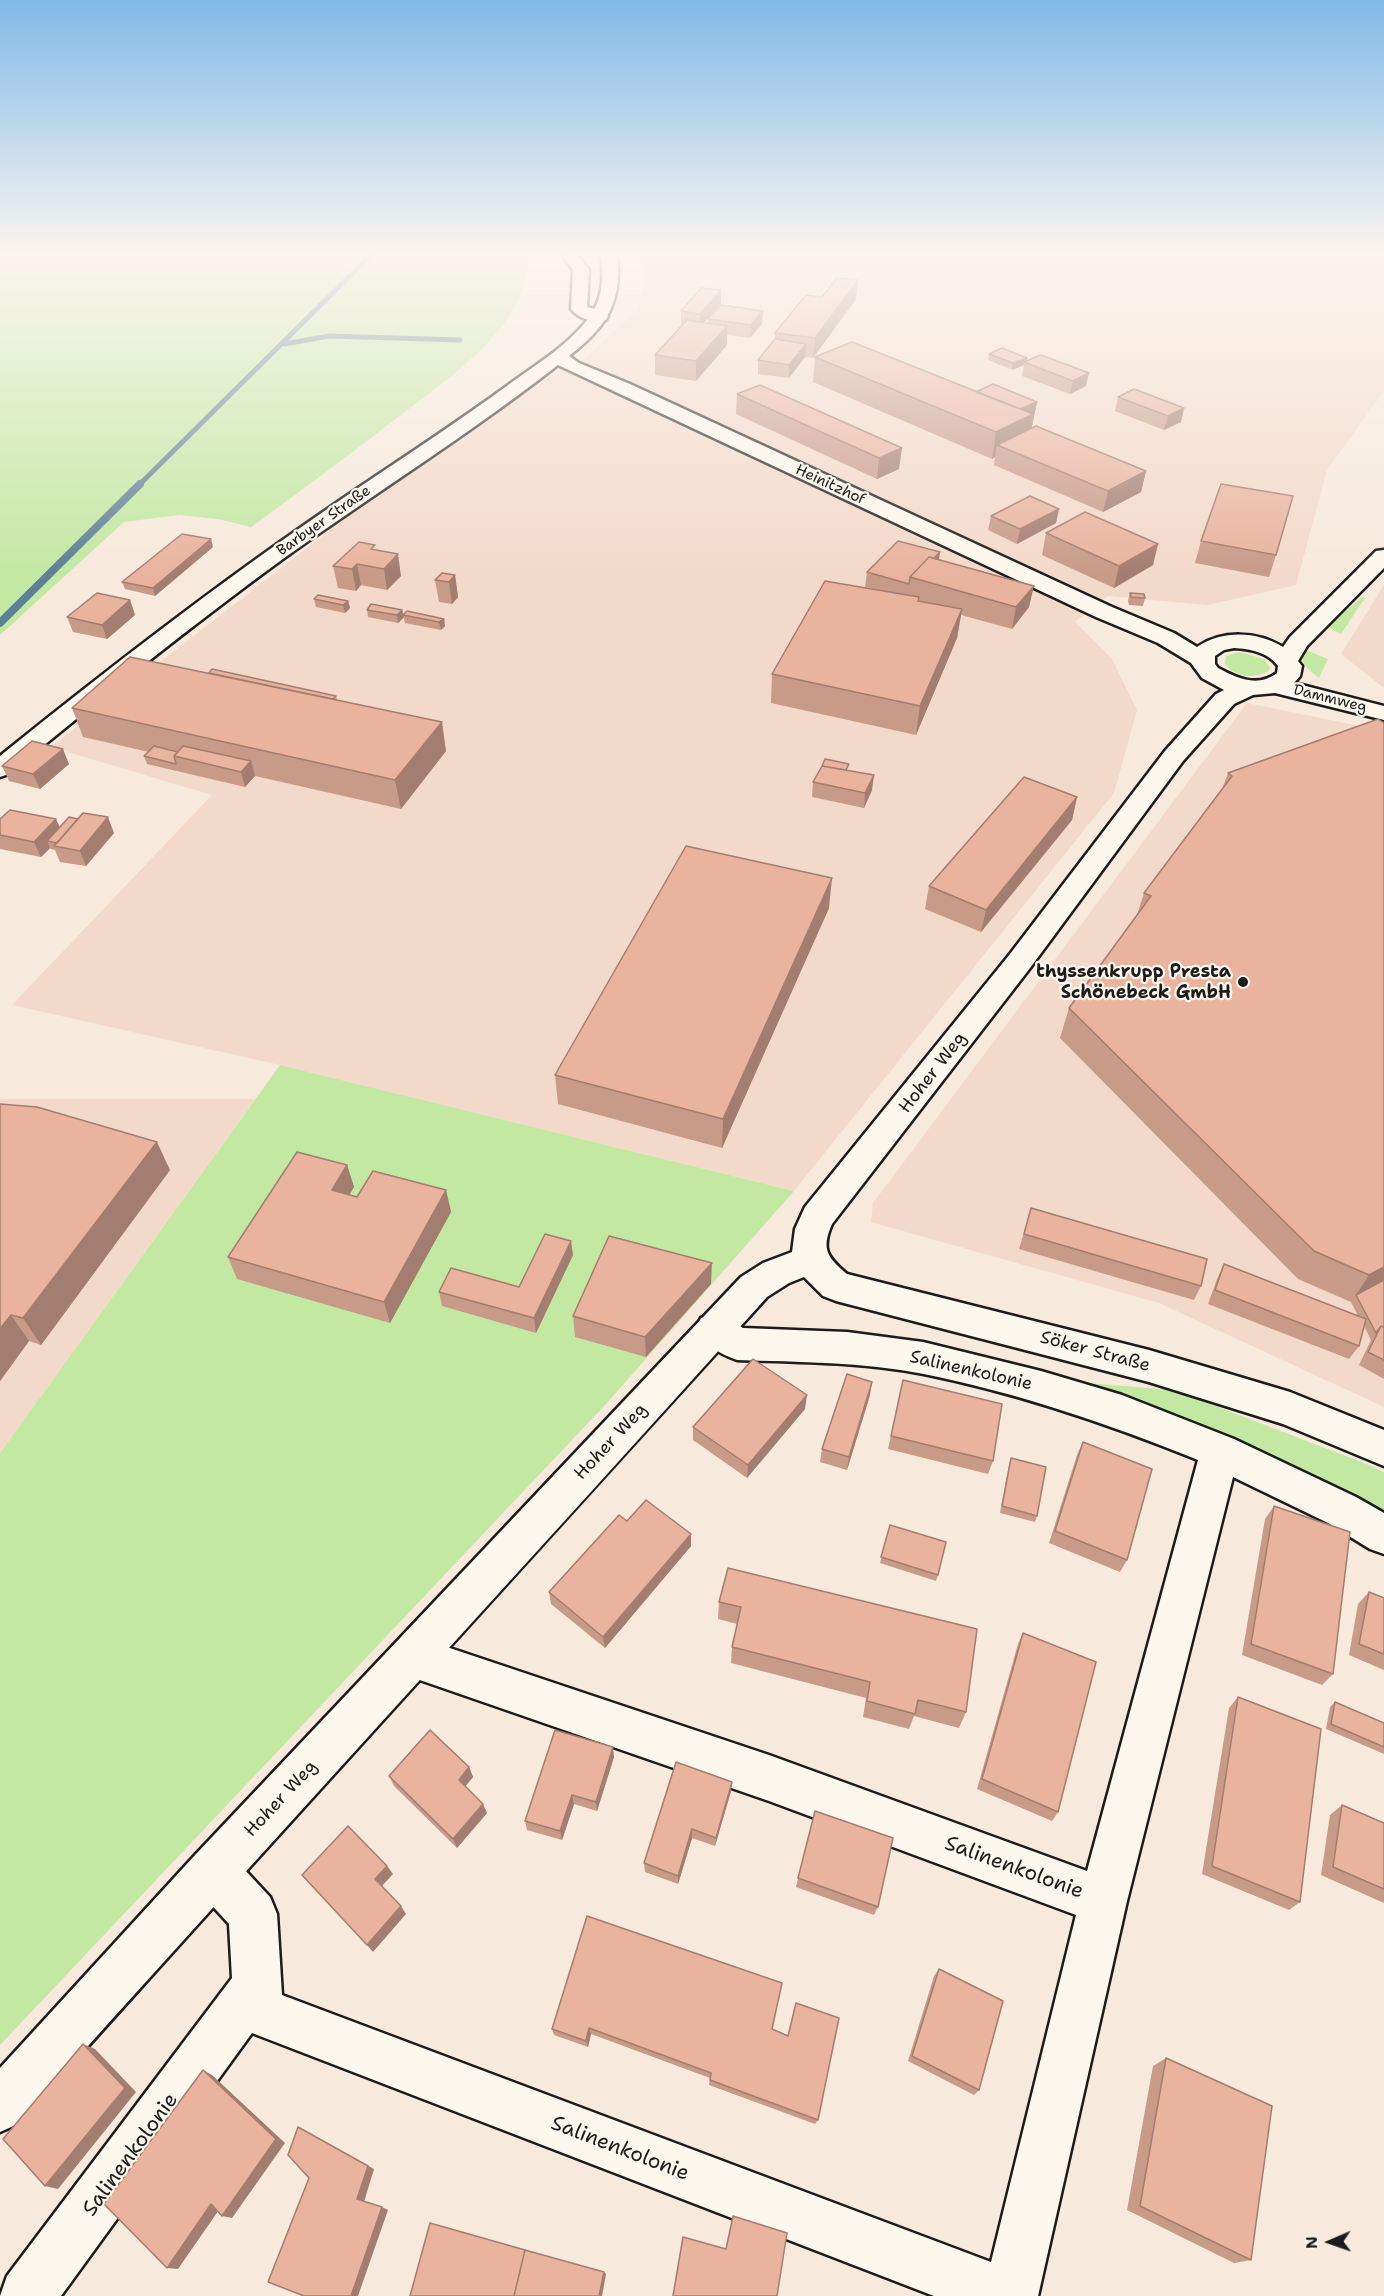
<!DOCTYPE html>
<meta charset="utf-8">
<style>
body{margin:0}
#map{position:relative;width:1384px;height:2296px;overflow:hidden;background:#f7e9dc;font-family:"Shantell Sans",sans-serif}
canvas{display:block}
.north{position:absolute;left:1300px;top:2212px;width:60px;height:60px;-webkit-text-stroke:4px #fbf7ec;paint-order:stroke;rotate:268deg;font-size:16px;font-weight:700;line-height:24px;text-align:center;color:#1c1c1c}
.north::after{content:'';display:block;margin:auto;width:21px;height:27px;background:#1c1c1c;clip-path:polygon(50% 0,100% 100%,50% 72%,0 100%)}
</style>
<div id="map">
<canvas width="1384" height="2296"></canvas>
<div class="north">N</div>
</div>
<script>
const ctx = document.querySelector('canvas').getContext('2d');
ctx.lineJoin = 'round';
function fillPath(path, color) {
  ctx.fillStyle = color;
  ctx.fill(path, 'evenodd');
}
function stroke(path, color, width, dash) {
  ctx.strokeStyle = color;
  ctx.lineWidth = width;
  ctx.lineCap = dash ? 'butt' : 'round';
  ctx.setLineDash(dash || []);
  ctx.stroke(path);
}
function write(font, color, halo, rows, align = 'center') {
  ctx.font = font + ' "Shantell Sans",sans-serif';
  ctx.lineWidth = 4.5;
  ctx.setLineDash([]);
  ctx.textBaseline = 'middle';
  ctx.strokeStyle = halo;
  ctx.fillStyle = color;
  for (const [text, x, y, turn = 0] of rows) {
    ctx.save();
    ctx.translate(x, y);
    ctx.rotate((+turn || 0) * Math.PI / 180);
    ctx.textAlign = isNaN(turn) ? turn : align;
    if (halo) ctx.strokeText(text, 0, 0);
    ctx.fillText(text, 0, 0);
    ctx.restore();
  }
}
fillPath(new Path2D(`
 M639,255H1384V391L1327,470L1296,585L1208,605L1108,596L1075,622L1112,659L1137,710L1114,793L794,1191L280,1065L12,1005L212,795L51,747L344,519L538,382L586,358L637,309L646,279Z
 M1384,585V688L1341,654Z
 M1247,703L1384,731V1407L1159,1303L871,1222L873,1203Z
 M0,1099H255L0,1453Z`), '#f3d9c9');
fillPath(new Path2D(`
 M0,255H528C531,279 515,312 499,330C471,364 436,388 402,414C352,453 302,490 251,527L218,519L179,515L124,522L0,635Z
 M1362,597L1365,598L1341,634L1327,627Z
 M1303,649L1328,659L1319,678C1309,670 1298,663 1303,649Z
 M1240,652L1264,659L1270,668L1267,672C1253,679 1235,677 1225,664L1226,656Z
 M280,1065L794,1191L606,1404L0,2045V1453Z
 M1086,1383L1174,1390L1369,1465L1384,1472V1517L1247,1448Z`), '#c2e8a2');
stroke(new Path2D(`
 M284,344L329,336L460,340
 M138,486L371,255`), '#5c8095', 5);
stroke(new Path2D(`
 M0,623L140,484`), '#5c8095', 8);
const street = new Path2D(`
 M562,255H578L589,270L587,307L606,312L608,316L606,320C594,323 579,319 571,309L573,270Z
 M714,1314L727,1318L743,1328L847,1332L923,1342L1041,1371L1122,1395L1234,1439L1356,1497L1384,1513V1554L1370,1549L1328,1523L1233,1477L1127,1901L1038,2296H934L252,2033L61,2296H0L7,2276L232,1978L229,1924L196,1888L189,1871L196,1854L213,1847L230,1854L270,1897L277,1914L282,1995L991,2262L1076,1915L769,1801L414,1678L399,1672L393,1657L399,1642L414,1636L769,1755L1087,1871L1198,1460C1109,1424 1018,1393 924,1374C862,1362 799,1362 737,1360C720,1354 704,1345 696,1329L701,1318Z`);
const secondary = new Path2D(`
 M601,255H617C623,303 605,328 569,356L579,363L630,384L1112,607L1174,633L1197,647C1222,630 1257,631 1283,647L1290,637L1376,551L1384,550V568L1307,646L1298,661L1302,666L1300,676L1294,683L1384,706V720L1275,693L1253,695L1234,704L1183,761L1030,968L832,1224C821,1249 827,1257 847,1274L1149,1350L1290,1392L1384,1430V1466L1283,1424L1149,1382L836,1301L823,1296L804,1277L789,1283L767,1297C518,1574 266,1847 18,2124L0,2132V2068L196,1854L741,1277L763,1263L792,1252L795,1229L805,1207L1010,954L1165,751L1216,694L1224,690L1202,678L1191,663L1158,643L1096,617L558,365C471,433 377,492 287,556C192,625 100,699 9,774L0,777V756C109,668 220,582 336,503C396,462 457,423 515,380C540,362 569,344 588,319C603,300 604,278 601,255ZM1234,648C1250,649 1268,652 1278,666L1277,673C1257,688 1237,678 1218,668L1215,664V656L1224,650Z`);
stroke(street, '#1c1c1c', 5);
stroke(secondary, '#1c1c1c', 5);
fillPath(street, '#fbf7ec');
fillPath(secondary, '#fbf7ec');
fillPath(new Path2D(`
 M822,297L856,299L813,358L805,357L789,378L758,374V360L775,339V333Z
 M721,303L704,323H708V319L762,324L750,338L727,335V345L696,381L655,375V355L683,325L681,324V311Z
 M989,354L1027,358L1026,362L1086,386L1070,394L1022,376L1024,365L1012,370L988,360Z
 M815,357L976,392L1037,402L1031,429L1146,471L1141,492L1103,512L994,465L995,457L992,459L813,382Z
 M760,385L899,469L877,479L736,414L737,394Z
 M1118,397L1184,408L1181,422L1164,430L1115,411Z
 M1059,509L1056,523L1017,544L988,530L991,516Z
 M1046,533L1158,544L1153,565L1114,588L1042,555Z
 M1201,541L1276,555L1269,577L1195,563Z
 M213,547L155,596L125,589L122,582Z
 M376,550L401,576L387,590L361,585L356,591L338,588L333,566Z
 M939,560L1029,607L1012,629L961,615L957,638L916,735L771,703L772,674L874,589L865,587L867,572Z
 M455,575L458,597L452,604L439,602L435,580Z
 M1130,593L1145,598L1143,606L1129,605L1128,601Z
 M314,599L348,601L350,608L345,613L316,607Z
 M130,600L135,615L107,639L73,632L67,617Z
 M367,610H402L404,617L398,623L368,617Z
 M403,615L444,619L445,626L441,630L405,623Z
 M209,673L336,696L337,700L446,751L401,809L255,776L245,787L147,764L144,756L149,752L83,737L72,708Z
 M1384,723V1379L1359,1365L1371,1340L1364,1326L1359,1346L1349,1359L1208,1304L1217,1279L1224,1264L1358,1316L1351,1302L1298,1279L1060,1038L1069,1008L1137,915L1144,893L1222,789L1228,773Z
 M69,764L40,789L9,781L2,766Z
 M848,770L872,790L864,808L812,797L813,782Z
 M1077,797L1072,820L981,932L925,909L929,886Z
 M0,819L60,828L114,833L86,866L60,862L55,850L51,849L50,848L41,857L0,849Z
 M829,908L722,1148L558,1104L555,1075Z
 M0,1104L170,1170L41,1345L29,1341L0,1381Z
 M347,1165L354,1187L349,1195L357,1197L446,1190L451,1212L390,1323L237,1279L228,1257Z
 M1031,1208L1201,1286L1194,1300L1019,1249Z
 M573,1255L536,1333L442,1306L439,1292L519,1287Z
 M711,1284L646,1357L575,1337L573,1316Z
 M903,1380L993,1461L988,1474L888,1449Z
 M870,1395L847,1470L820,1462L822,1449Z
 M805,1409L747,1478L693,1440V1427Z
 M1083,1442L1127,1560L1120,1572L1049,1543L1077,1455Z
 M1011,1458L1037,1516L1035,1522L1000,1513L1009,1465Z
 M1274,1506L1333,1674L1322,1685L1242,1655L1265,1519Z
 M627,1521L691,1534V1546L605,1648L551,1604L549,1592Z
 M890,1525L938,1575L936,1581L880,1563Z
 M728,1568L966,1712L959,1728L914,1716L909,1729L863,1717L866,1698L731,1663L732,1647L737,1624L718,1619L719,1602Z
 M1369,1592L1384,1598V1670L1349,1655L1358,1604Z
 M1023,1633L1058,1812L1052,1821L977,1789L1018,1644Z
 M1238,1697L1300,1902L1289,1910L1202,1874L1229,1708Z
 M1335,1702L1384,1723V1754L1326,1729L1330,1707Z
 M614,1757L597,1811L574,1804L562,1840L527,1830L525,1821Z
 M469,1767L473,1777L465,1786L487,1813L457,1848L394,1786L389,1776Z
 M732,1782L731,1791L715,1846L692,1838L678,1884L645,1872L644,1863Z
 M1342,1805L1384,1823V1903L1321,1875L1330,1815Z
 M815,1811L878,1907L874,1915L796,1887Z
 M587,1916L772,2029L788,2036L796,2003L818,2120L815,2124L709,2085L710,2078L591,2034L588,2047L554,2035L552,2029Z
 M939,1969L979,2090L974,2095L908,2061L934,1976Z
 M1166,2058L1251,2260L1234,2263L1127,2210L1153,2066Z`), '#c89a88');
fillPath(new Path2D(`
 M858,280L856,299L813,358L815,338Z
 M721,290V303L700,327V314Z
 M763,311L762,324L750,338L751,325Z
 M727,326V345L696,381V361Z
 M806,344L805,357L789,378V365Z
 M1027,358L1026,363L1024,362V365L1012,370L1013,363Z
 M1089,373L1086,386L1070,394L1073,381Z
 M1037,402L1029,441L997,445L995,457L992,459L996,432L1019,410Z
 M1184,408L1181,422L1164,430L1168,416Z
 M902,448L899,469L877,479L879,458Z
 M1146,471L1141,492L1103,512L1108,491Z
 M1059,509L1056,523L1017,544L1020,529Z
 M211,539L213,547L155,596L153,588Z
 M1158,544L1153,565L1114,588L1119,566Z
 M940,552L938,567L915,579Z
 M398,554L401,576L387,590L384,569Z
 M357,564L361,585L356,591L352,569Z
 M455,575L458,597L452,604L449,582Z
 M1034,586L1029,607L1012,629L1016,607Z
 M130,600L135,615L107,639L102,625Z
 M348,601L350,608L345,613L343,605Z
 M962,609L957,638L916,735L920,706Z
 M402,610L404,617L398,623L397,615Z
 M444,619L445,626L441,630L439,622Z
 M442,722L446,751L401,809L395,780Z
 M63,749L69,764L40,789L33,774Z
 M251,761L255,776L245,787L241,772Z
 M874,775L872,790L864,808L865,793Z
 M1077,797L1072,820L981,932L986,910Z
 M108,817L114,833L86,866L80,851Z
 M56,819L63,834L47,841L50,848L41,857L34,842Z
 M832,878L829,908L722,1148L723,1119Z
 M157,1142L170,1170L41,1345L23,1318Z
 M347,1165L354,1187L339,1212L332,1190Z
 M446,1190L451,1212L390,1323L384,1302Z
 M571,1241L573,1255L536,1333L534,1318Z
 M712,1263L711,1284L646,1357L645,1337Z
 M1384,1267V1285L1356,1295L1369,1275Z
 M11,1315L29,1341L0,1381V1329Z
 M872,1382L870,1395L847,1470L849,1457Z
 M807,1395L805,1409L747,1478L748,1465Z
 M691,1534V1546L605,1648L603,1637Z
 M613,1747L614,1757L597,1811L596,1802Z
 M469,1767L473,1777L463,1789L459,1780Z
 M732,1782L731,1791L715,1846L716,1838Z
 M572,1795L574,1804L562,1840L560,1831Z
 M483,1804L487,1813L457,1848L453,1839Z
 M692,1829V1838L678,1884V1876Z
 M387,1866L393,1874L381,1887L375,1879Z
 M401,1906L406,1914L373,1952L367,1945Z
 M589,2028L591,2034L588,2047L586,2041Z
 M83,2044L95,2049L136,2092L58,2189L45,2186Z
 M203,2070L212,2075L285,2143L232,2218L222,2216Z
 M298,2127L374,2169L364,2202L357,2199Z
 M211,2204L221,2207L178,2269L167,2268Z
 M382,2207L388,2210L358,2296H351Z
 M604,2272L606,2274L602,2296H599Z`), '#a37d6f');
const building = new Path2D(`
 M837,278L858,280L815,338L775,333L806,295L822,297Z
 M701,288L721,290L700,314L681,311Z
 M721,305L763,311L751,325L708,319Z
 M687,320L727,326L696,361L655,355Z
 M775,339L806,344L789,365L758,360Z
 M852,342L1033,414L996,432L815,357Z
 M1002,348L1027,358L1013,363L989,354Z
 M1041,355L1089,373L1073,381L1024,362Z
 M993,384L1037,402L1020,409L976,392Z
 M760,385L902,448L879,458L737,394Z
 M1134,389L1184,408L1168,416L1118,397Z
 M1036,426L1146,471L1108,491L997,445Z
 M1221,484L1293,496L1276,555L1201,541Z
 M1030,496L1059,509L1020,529L991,516Z
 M1085,512L1158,544L1119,566L1046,533Z
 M182,534L211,539L153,588L122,582Z
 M898,541L940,552L934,558L929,557L910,577L909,584L867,572Z
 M359,542L375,545L371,549L398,554L384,569L357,564L352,569L333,566Z
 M929,557L1034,586L1016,607L910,577Z
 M442,573L455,575L449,582L435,580Z
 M825,581L919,597L918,601L962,609L920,706L772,674Z
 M97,593L130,600L102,625L67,617Z
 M1130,593L1144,594L1145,598L1131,597Z
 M318,595L348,601L343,605L314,599Z
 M371,604L402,610L397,615L367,610Z
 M407,611L444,619L439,622L403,615Z
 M130,657L442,722L395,780L72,708Z
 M212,669L336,696L333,699L209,673Z
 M1378,719L1384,723V1267L1369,1275L1314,1251L1069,1008L1151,896L1144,893L1232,776L1228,773Z
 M32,741L63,749L33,774L2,766Z
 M154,746L178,752L174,756L176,764L144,756Z
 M183,746L251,761L241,772L174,756Z
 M825,759L849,764L846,770L822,766Z
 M822,766L874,775L865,793L813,782Z
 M1024,777L1077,797L986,910L929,886Z
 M10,810L56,819L34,842L0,835V819Z
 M83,813L108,817L80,851L54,846Z
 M69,817L78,819L57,843L47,841Z
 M686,846L832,878L723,1119L555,1075Z
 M0,1104L37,1107L157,1142L23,1318L11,1315L0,1329Z
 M297,1152L347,1165L332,1190L357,1197L373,1171L446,1190L384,1302L228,1257Z
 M1031,1208L1207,1259L1201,1286L1024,1234Z
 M545,1234L571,1241L534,1318L439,1292L451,1268L519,1287Z
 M609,1236L712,1263L645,1337L573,1316Z
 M1224,1264L1366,1319L1359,1346L1215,1290Z
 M1384,1280V1328L1381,1326L1376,1333L1356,1295Z
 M1381,1326L1384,1328V1360L1368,1352Z
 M753,1359L807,1395L748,1465L693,1427Z
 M847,1374L872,1382L849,1457L822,1449Z
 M903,1380L1002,1404L993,1461L891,1436Z
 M1083,1442L1152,1469L1127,1560L1055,1531Z
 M1011,1458L1046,1467L1037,1516L1002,1506Z
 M646,1500L691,1534L603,1637L549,1592L619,1515L627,1521Z
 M1274,1506L1350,1532L1333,1674L1251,1644Z
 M890,1525L946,1542L938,1575L881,1557Z
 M728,1568L977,1629L966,1712L918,1700L915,1714L867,1701L870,1682L732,1647L741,1607L719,1602Z
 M1369,1592L1384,1598V1654L1359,1644Z
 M1023,1633L1096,1662L1058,1812L982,1779Z
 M1238,1697L1321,1729L1300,1902L1212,1866Z
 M1335,1702L1384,1723V1747L1331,1724Z
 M430,1730L469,1767L459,1780L483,1804L453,1839L389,1776Z
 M555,1730L613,1747L596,1802L572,1795L560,1831L525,1821Z
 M676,1762L732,1782L716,1838L692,1829L678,1876L644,1863Z
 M1342,1805L1384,1823V1889L1333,1867Z
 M815,1811L893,1838L878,1907L798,1878Z
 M348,1826L387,1866L375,1879L401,1906L367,1945L302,1875Z
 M587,1916L782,1983L772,2029L788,2036L796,2003L839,2018L818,2120L710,2080L711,2073L589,2028L586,2041L552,2029Z
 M939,1969L1003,2001L979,2090L912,2056Z
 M83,2044L125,2088L45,2186L3,2139Z
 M1166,2058L1272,2106L1251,2260L1140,2206Z
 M203,2070L276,2139L222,2216L211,2204L167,2268L104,2204Z
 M298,2127L368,2166L357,2199L382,2207L351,2296H304L268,2282L309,2178L288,2155Z
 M733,2216L787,2233L777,2296H673L683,2237L726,2249Z
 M430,2223L525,2250L514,2296H410Z
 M525,2250L604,2272L599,2296H514Z`);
fillPath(building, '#e9b39e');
stroke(building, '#a37d6f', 1.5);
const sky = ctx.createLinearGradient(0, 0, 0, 576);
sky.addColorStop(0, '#81bae7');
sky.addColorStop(0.44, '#fbf5ef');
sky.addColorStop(1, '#fbf5ef00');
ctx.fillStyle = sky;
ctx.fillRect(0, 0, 1384, 576);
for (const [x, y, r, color] of [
 [1243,982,6,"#1c1c1c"]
]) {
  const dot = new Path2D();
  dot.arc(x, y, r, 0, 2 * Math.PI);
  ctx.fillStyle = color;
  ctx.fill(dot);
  stroke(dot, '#fbf7ec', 2);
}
write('15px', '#1c1c1c', '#fbf7ec', [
 ["Heinitzhof",830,485,25],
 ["Barbyer Straße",324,521,-35],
 ["Dammweg",1330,699,14]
]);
write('bold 18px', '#1c1c1c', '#fbf7ec', [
 ["thyssenkrupp Presta",1231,972],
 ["Schönebeck GmbH",1231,993]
], 'right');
write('18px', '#1c1c1c', '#fbf7ec', [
 ["Hoher Weg",933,1073,-52],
 ["Söker Straße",1095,1352,15],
 ["Salinenkolonie",971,1371,13],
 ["Hoher Weg",611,1442,-47],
 ["Hoher Weg",281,1799,-47]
]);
write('21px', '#1c1c1c', '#fbf7ec', [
 ["Salinenkolonie",1014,1868,20],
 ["Salinenkolonie",620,2149,21],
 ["Salinenkolonie",131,2155,-54]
]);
</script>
